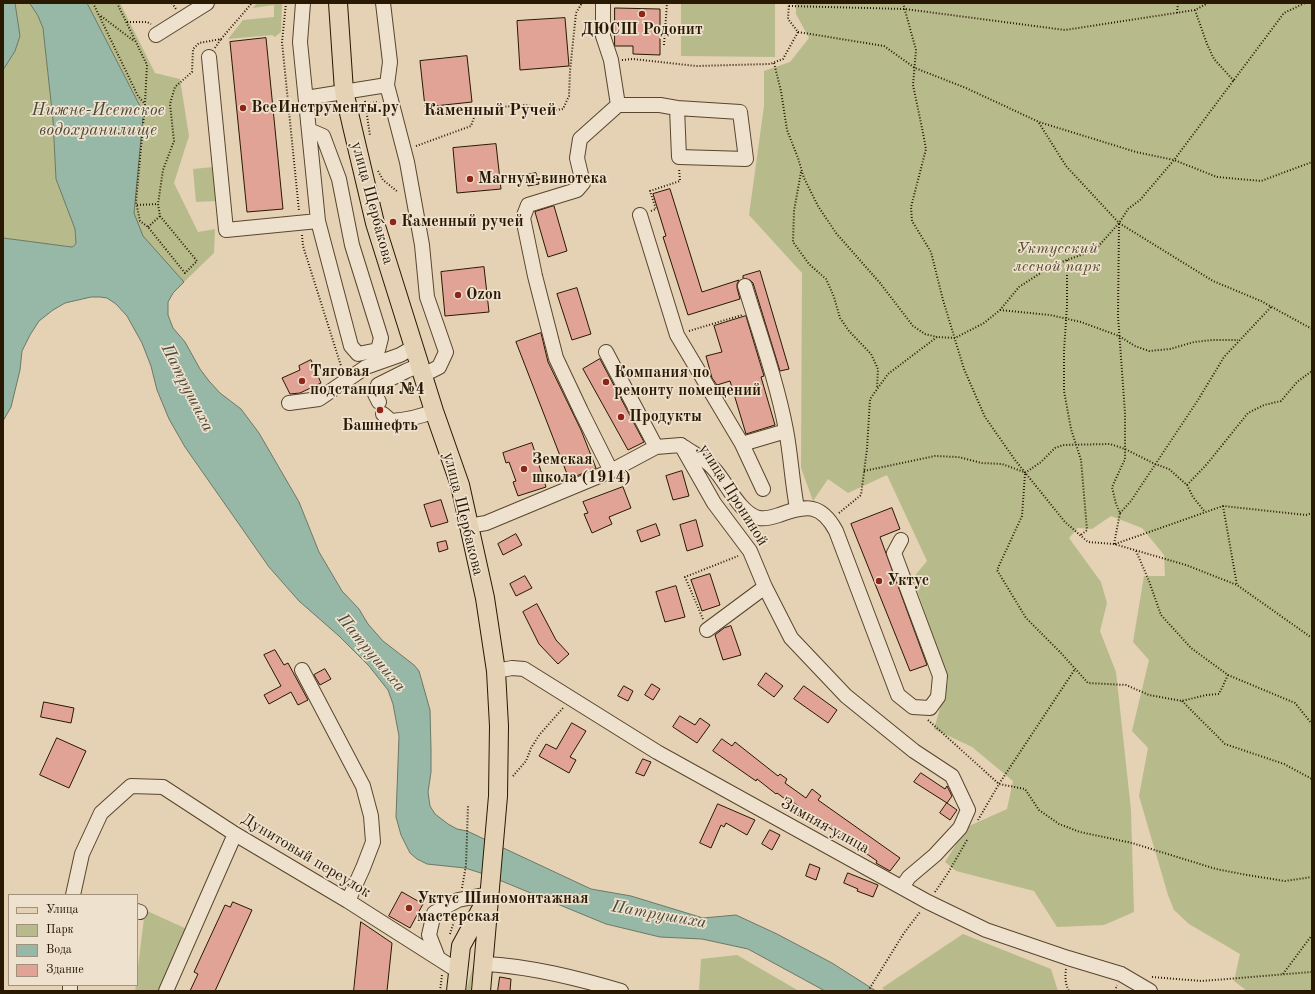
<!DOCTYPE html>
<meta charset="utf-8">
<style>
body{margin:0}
#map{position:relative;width:1315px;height:994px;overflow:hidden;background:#e5d1b4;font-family:"Old Standard TT",serif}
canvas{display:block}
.frame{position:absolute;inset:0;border:4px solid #291802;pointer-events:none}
.legend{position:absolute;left:8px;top:894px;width:130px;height:92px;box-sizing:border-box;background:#eee1ce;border:1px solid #9f917c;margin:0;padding:5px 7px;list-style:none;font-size:12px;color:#291802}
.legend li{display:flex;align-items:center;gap:8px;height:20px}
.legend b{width:20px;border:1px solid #9f917c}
</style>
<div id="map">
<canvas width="1315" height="994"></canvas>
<div class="frame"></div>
<ul class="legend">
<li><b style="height:5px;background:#e5d1b4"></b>Улица</li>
<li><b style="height:11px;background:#b7bb8b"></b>Парк</li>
<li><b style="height:11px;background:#97b8a7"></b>Вода</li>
<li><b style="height:11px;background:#e0a395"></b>Здание</li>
</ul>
</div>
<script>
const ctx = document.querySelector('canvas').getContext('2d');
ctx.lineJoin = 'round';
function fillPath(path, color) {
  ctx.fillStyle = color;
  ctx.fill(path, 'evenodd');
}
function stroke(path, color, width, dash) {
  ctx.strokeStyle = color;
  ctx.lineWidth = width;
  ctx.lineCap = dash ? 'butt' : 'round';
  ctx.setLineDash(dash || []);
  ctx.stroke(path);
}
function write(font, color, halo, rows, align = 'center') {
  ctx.font = font + ' "Old Standard TT",serif';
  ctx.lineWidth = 3.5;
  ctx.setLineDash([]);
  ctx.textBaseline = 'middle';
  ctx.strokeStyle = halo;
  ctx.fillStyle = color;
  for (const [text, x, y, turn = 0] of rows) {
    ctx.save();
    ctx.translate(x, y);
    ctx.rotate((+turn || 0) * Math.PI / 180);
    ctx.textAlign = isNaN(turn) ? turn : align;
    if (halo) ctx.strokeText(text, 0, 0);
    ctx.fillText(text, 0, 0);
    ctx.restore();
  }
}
fillPath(new Path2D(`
 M15,3H30L38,16L43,28L53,120L56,179L75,229L76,243L72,247L3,238V70L15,51L20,36Z
 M87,3H120L155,73L180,79L189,136L174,183L198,232L215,229L214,253L184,282L142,236L134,213L143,117L141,108Z
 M257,3H282L281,32L275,37L272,35L228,39L243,20L274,17V5L253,8Z
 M681,3H775V57L681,56Z
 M796,3H1312V991H1247L1234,981L1240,954L1189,924L1174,910L1168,895L1139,796L1148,748L1132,731L1149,660L1133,642L1144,576H1165L1164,555L1142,528L1111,516L1092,529L1078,528L1069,538L1101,582L1107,603L1100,631L1116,672L1131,810L1134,912L1104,925L1057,927L1034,891L956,871L945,862L967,827L1007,809L1013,781L972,747L934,729L948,681L913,578L927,561L887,475L848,493L828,479L813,501L801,468L802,273L749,215L764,106V71L790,62L809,38L796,14Z
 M213,167L216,201L196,202L193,169Z
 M145,910L189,930L162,991H135L136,985H137V975Z
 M963,934L1051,969L1058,991H886L882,988Z
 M737,955L799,991H699L701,959Z
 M474,963L471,991H466Z`), '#b7bb8b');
const water = new Path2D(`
 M3,3H15L20,36L15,51L3,70Z
 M30,3H87L141,108L143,117L134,213L143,236L184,282L173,293L168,302V315L173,328L185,342L200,369L209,381L220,393L241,409L259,433L299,502L319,552L342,591L359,609L368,624L383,641L414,665L419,671L430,710L431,749V772L428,792L430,806L435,814L448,824L457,829L467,831L591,889L631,896L703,918L736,915L777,934L832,963L876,991H825L748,949L702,939L660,937L606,924L487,875L465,868L427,864L417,859L410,853L401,835L396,817L399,736L393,704L388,690L369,666L339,636L299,601L269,567L185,447L169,419L157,390L151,366L142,343L127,316L116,304L107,298L100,297H91L65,303L53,310L39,321L30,335L22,351L20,370L11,407L3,421V238L72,247L74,246L76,243L75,229L56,179L53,120L43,28L38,16Z`);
fillPath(water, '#97b8a7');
stroke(water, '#6b7865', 1);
const building = new Path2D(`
 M615,8L660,9V55L633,54V46H615Z
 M565,18L569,66L520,70L517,21Z
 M266,38L283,209L247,212L230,42Z
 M467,56L472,102L425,107L420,61Z
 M496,144L501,189L457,193L453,148Z
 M536,173L539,184L528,186L526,175Z
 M670,189L702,292L739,280L737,284V288L740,299L688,315L663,237L666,236L653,194Z
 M554,206L567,251L548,257L535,212Z
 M484,267L489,312L445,316L441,272Z
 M760,271L789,369L780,371L753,283L750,280L743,278V276Z
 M577,288L591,334L572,340L557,294Z
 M746,316L764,376L761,377L775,425L746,434L730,381L717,385L712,378L706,356L722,352L714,326Z
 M541,333L548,362L581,430L596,468L569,479L516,342Z
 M600,359L644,442L628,450L583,369Z
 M311,360L321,383L300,393L290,394L282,378L300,370L299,366Z
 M532,443L546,487L518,496L513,482L516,481L509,462L506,463L503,453Z
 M682,471L689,496L673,500L666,476Z
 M623,487L631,508L609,517L612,524L592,533L584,514L588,513L583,502Z
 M441,500L448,522L431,527L424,505Z
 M892,508L900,529L880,537L927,665L910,671L851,524Z
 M696,520L703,546L687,551L680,525Z
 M656,524L660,535L641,542L637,531Z
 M516,534L522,545L503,555L498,544Z
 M446,541L448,549L439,552L437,543Z
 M710,574L720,605L702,611L691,580Z
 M525,576L532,588L516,596L510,584Z
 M676,586L685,617L665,622L656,592Z
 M537,604L556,640L569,654L558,664L539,644L523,612Z
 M731,626L741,655L723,660L715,635L724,628Z
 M275,650L284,665L288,663L308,700L298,705L291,692L269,704L264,695L281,686L264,655Z
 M325,669L331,679L320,685L314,675Z
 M766,673L783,686L774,697L758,685Z
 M652,684L660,689L653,700L645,695Z
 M624,686L633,691L628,701L618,696Z
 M804,686L837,710L828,723L794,699Z
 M44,702L74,708L71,723L41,717Z
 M680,716L695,725L700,718L710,725L697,743L673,727Z
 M572,723L586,731L570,757L576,760L569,773L539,756L546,744L556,749Z
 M57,738L86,751L69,788L40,775Z
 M722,739L732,746L735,742L778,776L780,774L787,779L785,783L806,798L812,789L821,796L818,800L900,858L890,871L876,863L877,861L794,803L792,804L777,793L776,794L757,779L756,781L713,751Z
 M643,759L651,762L644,776L636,773Z
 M921,773L945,789L947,786L952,796L947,803L914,782Z
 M947,803L957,810L950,820L940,813Z
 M718,804L755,820L747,835L726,823L724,827L721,825L711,848L700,843Z
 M770,830L780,835L772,850L762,844Z
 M810,864L820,868L816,880L806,876Z
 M848,873L878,885L873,897L857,891L858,889L844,883Z
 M402,892L423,904L410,928L389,916Z
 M233,902L252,910L215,991H190L198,974L194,972L225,905L230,907Z
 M361,922L392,943L387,991H354Z
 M500,977L511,979L510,991H498Z`);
fillPath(building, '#e0a395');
stroke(building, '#291802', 1);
const minor = new Path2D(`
 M303,3L300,42L318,221L351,346L358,354L378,350L381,338L352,245L339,179L323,136L309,130
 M383,3L390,62L387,85L407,162L422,245L427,297L446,352L439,367L423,375
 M603,3V36L611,60L618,105L580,139L577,158L583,183L577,190L528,205L523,218L535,276L556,358L581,411L611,471
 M156,35L207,3
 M209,57L226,230L318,221
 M306,98L387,85
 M618,105H660L677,108L679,157L746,159L740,112L677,108
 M640,215L677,335L742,444L763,489
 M745,286C759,332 777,382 786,430C791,456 792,482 797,508
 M606,352L656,447
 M379,402L375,394L378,385L406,371L420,365
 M289,403L319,399L366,367L400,355L414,347
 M383,414L391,421C407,420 420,417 434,411
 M742,444L786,431
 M684,447C694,454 707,460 714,469C727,483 740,514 759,518C765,519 773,517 779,515C806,505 821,503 836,531L898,695L913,707L930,708L938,697L940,676L894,553L901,540
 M469,526L486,523L611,471L656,447L681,445L714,503L750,551L765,587L791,638L846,696L914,751L952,776L968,810L960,828L935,855L909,877L902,887
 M707,630L765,587
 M302,670L363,786L371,816L373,842L363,868L348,901
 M496,671L512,668L524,669L657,752L928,902L986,930L1068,958L1121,974L1150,991
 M73,895L82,854L101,813L131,786L163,787L235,834L348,901L458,971
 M137,911L140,912
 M438,958L429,935L434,913L458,900L489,894
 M484,964C530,966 577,978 621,991
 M70,991V985
 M166,991L235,834`);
const major = new Path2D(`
 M338,3L344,91L352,126L375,223L434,411L460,485L485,598L496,671L499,726L498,796L481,991
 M456,991L461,946L486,900`);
stroke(minor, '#58462e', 16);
stroke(major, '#291802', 20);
stroke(new Path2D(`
 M93,3L138,96L145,104L136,202L140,221L148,227L185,273L197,261L160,216L158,204L163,170L174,141L170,104L175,87L192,72L193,49L199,43L221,39L252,3
 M117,3L147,65L145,103
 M172,3L176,9
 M286,3L282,42L299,211
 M903,3L916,50L913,85L922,128L926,149L911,207L912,221L931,252L943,300L964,369L985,417L1015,460L1065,522L1088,542L1114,544L1186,565L1237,585L1312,638
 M789,6L905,9L1065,30L1195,10L1208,3
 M1195,10L1207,44L1214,59L1234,81
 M1177,13L1178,3
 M101,16L134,41
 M127,22H147L151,24
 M798,32L884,46L915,68L966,88L1039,122L1136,152L1174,160L1217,177L1261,181L1312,162
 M664,45L667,3
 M215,48L221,39
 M622,60L633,59L696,66L770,64L783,59L798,32L788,19L789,3
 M774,63L781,91L787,130L798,158L804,178L818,206L836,233L880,283L913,326L925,334L937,337
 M365,101L370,136
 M370,103L379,102
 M1039,123L1066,166L1119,223L1213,281L1261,301L1312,329
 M416,146L471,126L477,109L525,105L556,110L563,109L569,96L570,71L576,13L582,3
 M378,171L383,180L398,192
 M801,172L794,211L793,242L809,264L826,279L834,297L840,318L849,331L871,354L878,369L877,388
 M137,205L158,204
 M651,211L656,209L650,191L680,181L679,168
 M148,227L160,216
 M302,235L303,246L342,369
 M1067,260V306L1064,351V391L1071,429L1081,460L1087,530L1081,535
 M1000,310L1050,315L1081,322L1119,336L1135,346L1149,351L1170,349L1194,342L1212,340H1238
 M689,331L742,315
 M864,471L935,456L958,457L982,463L1002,464L1024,472
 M1025,473L1041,462L1055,448L1063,445L1110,444L1125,449L1155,464L1169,469L1187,485L1193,497L1205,512
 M1025,474L1022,516L997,570L1026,618L1061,653L1088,683L1126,685L1149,695L1182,701L1206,695L1219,694L1228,675
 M1187,485L1207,464L1248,413L1264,405L1281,401L1297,382L1312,371
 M1223,506L1237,585
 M839,513L861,495L867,449L870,399L888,374L937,337L955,338L984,323L1000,310L1019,287L1053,265L1095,250L1119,223L1128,209L1140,200L1174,160L1284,13L1305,3
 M1120,513L1131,501L1198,400L1224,357L1271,307
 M1114,544L1120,513L1116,504L1112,487L1125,459V413L1118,316L1119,224
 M1115,544L1223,506L1306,515L1312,513
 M1136,551L1149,581L1161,615L1191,648L1228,675L1295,703L1312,724
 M703,619L685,577L738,556
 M1182,701L1225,744L1284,764L1312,779
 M928,720L999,784L1025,789L1039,810L1059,824L1080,832L1132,843L1216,869L1247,875L1285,881L1312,877
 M513,776L526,761L531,748L540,734L563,708
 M978,820L999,784L1075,669
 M462,888L466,865L468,805
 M935,892L948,873L967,840
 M450,934L456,915
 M1066,969C1065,976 1065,984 1069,991
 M1283,974L1312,935
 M1152,977L1202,981L1312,972
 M440,991L442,975
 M868,991L904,933L920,912
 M1115,991L1117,985`), '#291802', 2, [1, 2]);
stroke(minor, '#eee1ce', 14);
stroke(major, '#e5d1b4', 18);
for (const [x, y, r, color] of [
 [642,14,4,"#8f2418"],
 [243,108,4,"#8f2418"],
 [470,179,4,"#8f2418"],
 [393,222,4,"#8f2418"],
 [458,295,4,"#8f2418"],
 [302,381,4,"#8f2418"],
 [606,382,4,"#8f2418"],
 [380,410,4,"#8f2418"],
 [621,417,4,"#8f2418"],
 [524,469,4,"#8f2418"],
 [879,581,4,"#8f2418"],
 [409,908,4,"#8f2418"]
]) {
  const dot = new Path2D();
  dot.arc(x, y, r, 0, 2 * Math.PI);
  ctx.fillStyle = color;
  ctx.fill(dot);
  stroke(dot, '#eee1ce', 1.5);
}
write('bold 16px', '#291802', '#eee1ce', [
 ["ДЮСШ Родонит",642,30,"center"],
 ["ВсеИнструменты.ру",251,108],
 ["Магнум-винотека",478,179],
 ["Каменный ручей",401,222],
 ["Ozon",466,295],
 ["Тяговая",310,372],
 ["подстанция №4",310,390],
 ["Компания по",614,373],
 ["ремонту помещений",614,391],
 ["Продукты",629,417],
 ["Башнефть",380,426,"center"],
 ["Земская",532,460],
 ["школа (1914)",532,478],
 ["Уктус",887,581],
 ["Уктус Шиномонтажная",417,899],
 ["мастерская",417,917]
], 'left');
write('16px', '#291802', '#eee1ce', [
 ["улица Щербакова",372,203,75],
 ["улица Прониной",733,495,58],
 ["улица Щербакова",463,514,76],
 ["Зимняя улица",825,826,29],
 ["Дунитовый переулок",306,856,31]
]);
write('italic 16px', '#54492b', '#eee1ce', [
 ["Уктусский",1057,249],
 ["лесной парк",1057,267]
]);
write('italic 17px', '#4a4834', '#eee1ce', [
 ["Нижне-Исетское",98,111],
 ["водохранилище",98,131],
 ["Патрушиха",187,388,63],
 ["Патрушиха",371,653,50],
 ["Патрушиха",659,915,10]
]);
write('bold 17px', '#291802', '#eee1ce', [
 ["Каменный Ручей",490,111]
]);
</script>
